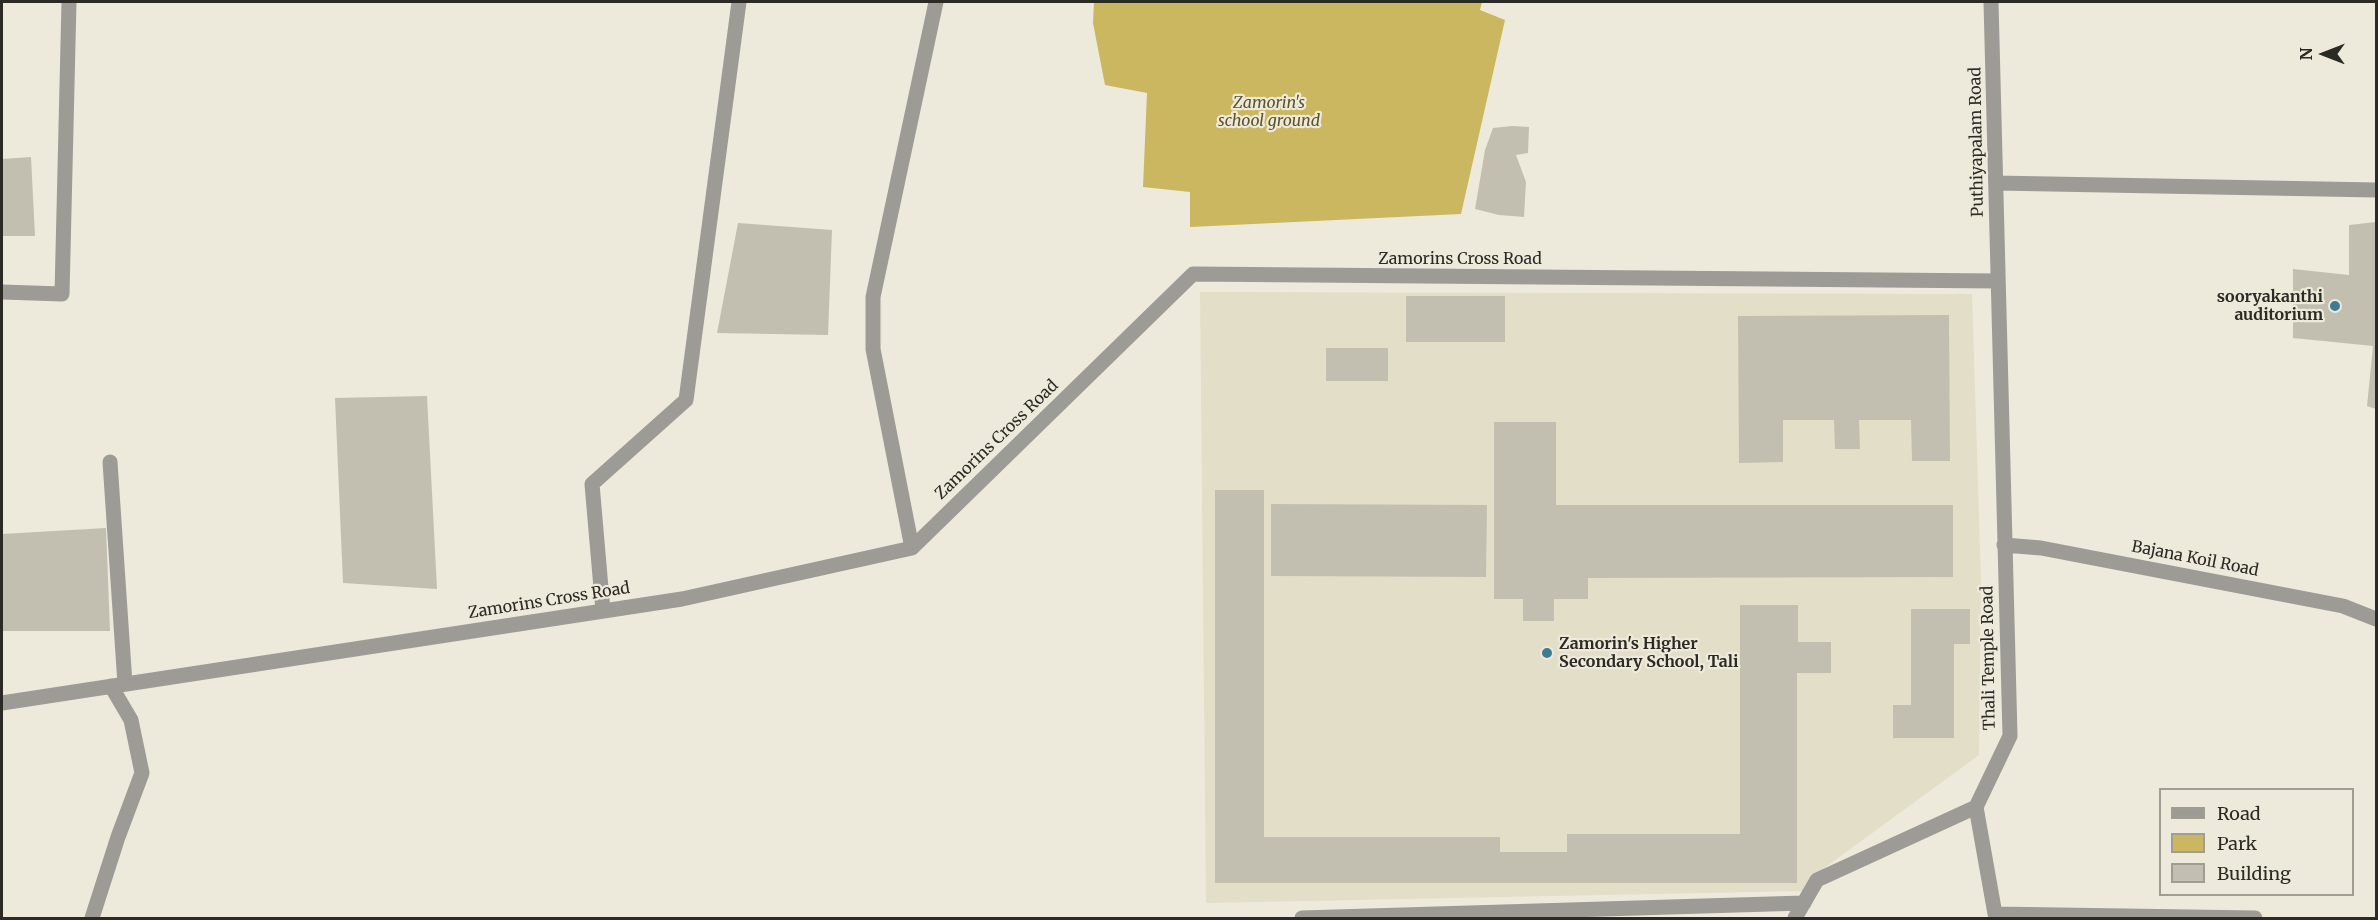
<!DOCTYPE html>
<style>
body{margin:0}
#map{position:relative;width:2378px;height:920px;overflow:hidden;background:#edeadb;font-family:Merriweather,serif}
canvas{display:block}
.frame{position:absolute;inset:0;border:3px solid #2c2a25;pointer-events:none}
.legend{position:absolute;left:2159px;top:788px;width:195px;height:108px;box-sizing:border-box;background:#edeadb;border:2px solid #a09d92;margin:0;padding:8px 10px;list-style:none;font-size:18px;color:#2c2a25}
.legend li{display:flex;align-items:center;gap:12px;height:30px}
.legend b{width:30px;border:2px solid #a09d92}
.north{position:absolute;left:2294px;top:24px;width:60px;height:60px;-webkit-text-stroke:4px #edeadb;paint-order:stroke;rotate:270deg;font-size:16px;font-weight:700;line-height:24px;text-align:center;color:#2c2a25}
.north::after{content:'';display:block;margin:auto;width:21px;height:27px;background:#2c2a25;clip-path:polygon(50% 0,100% 100%,50% 72%,0 100%)}
</style>
<div id="map">
<canvas width="2378" height="920"></canvas>
<div class="frame"></div>
<ul class="legend">
<li><b style="height:8px;background:#9d9b95"></b>Road</li>
<li><b style="height:16px;background:#cab75f"></b>Park</li>
<li><b style="height:16px;background:#c2bfb1"></b>Building</li>
</ul>
<div class="north">N</div>
</div>
<script>
const ctx = document.querySelector('canvas').getContext('2d');
ctx.lineJoin = 'round';
function fillPath(path, color) {
  ctx.fillStyle = color;
  ctx.fill(path, 'evenodd');
}
function stroke(path, color, width, dash) {
  ctx.strokeStyle = color;
  ctx.lineWidth = width;
  ctx.lineCap = dash ? 'butt' : 'round';
  ctx.setLineDash(dash || []);
  ctx.stroke(path);
}
function write(font, color, halo, rows, align = 'center') {
  ctx.font = font + ' Merriweather,serif';
  ctx.lineWidth = 4.5;
  ctx.setLineDash([]);
  ctx.textBaseline = 'middle';
  ctx.strokeStyle = halo;
  ctx.fillStyle = color;
  for (const [text, x, y, turn = 0] of rows) {
    ctx.save();
    ctx.translate(x, y);
    ctx.rotate((+turn || 0) * Math.PI / 180);
    ctx.textAlign = isNaN(turn) ? turn : align;
    if (halo) ctx.strokeText(text, 0, 0);
    ctx.fillText(text, 0, 0);
    ctx.restore();
  }
}
fillPath(new Path2D(`
 M1200,292L1972,294L1981,579L1979,755L1812,877L1802,891L1206,903Z`), '#e3dec8');
fillPath(new Path2D(`
 M1094,2H1482L1480,10L1505,20L1461,214L1190,227V192L1143,187L1147,93L1105,85L1093,23Z`), '#cab75f');
fillPath(new Path2D(`
 M1512,126L1529,127L1528,153L1516,155L1526,182L1524,217L1499,215L1475,209L1485,150L1493,128Z
 M31,157L35,236H2V159Z
 M2376,222V409L2367,406L2373,346L2293,338V269L2349,275V225Z
 M738,223L832,230L828,335L717,333Z
 M1406,296H1505V342H1406Z
 M1949,315L1950,461H1912L1911,420H1859L1860,449H1835L1834,420H1783V462L1739,463L1738,316Z
 M1326,348H1388V381H1326Z
 M427,396L437,589L343,583L335,398Z
 M1494,422H1556V505H1953V577L1588,578V599H1554V621H1523V599H1494Z
 M1215,490H1264V837H1500V852H1567V834H1740V605H1798V642H1831V673H1797V883H1215Z
 M1271,504L1487,505L1486,577L1271,576Z
 M106,528L110,631H2V534Z
 M1911,609H1970V644H1954V738H1893V705H1911Z`), '#c2bfb1');
stroke(new Path2D(`
 M1996,183L2376,190
 M2,292L62,294L69,2
 M110,462L125,684
 M2004,545L2041,548L2343,606L2376,619
 M912,548L873,349V297L936,2
 M603,611L592,484L686,400L739,2
 M2,703L682,599L912,548L1193,274L1998,281
 M1976,807L1995,914L2255,918
 M92,918L118,837L142,773L131,720L111,686
 M1302,918L1804,903
 M1795,918L1817,880L1976,807L2010,736L1991,2`), '#9d9b95', 15);
for (const [x, y, r, color] of [
 [2335,306,6,"#3e7c92"],
 [1547,653,6,"#3e7c92"]
]) {
  const dot = new Path2D();
  dot.arc(x, y, r, 0, 2 * Math.PI);
  ctx.fillStyle = color;
  ctx.fill(dot);
  stroke(dot, '#edeadb', 2);
}
write('italic 16px', '#5d5328', '#edeadb', [
 ["Zamorin's",1269,103],
 ["school ground",1269,121]
]);
write('16px', '#2c2a25', '#edeadb', [
 ["Puthiyapalam Road",1977,142,-91],
 ["Zamorins Cross Road",1460,259],
 ["Zamorins Cross Road",997,440,-44],
 ["Bajana Koil Road",2195,559,11],
 ["Zamorins Cross Road",549,601,-9],
 ["Thali Temple Road",1989,658,-91]
]);
write('bold 16px', '#2c2a25', '#edeadb', [
 ["sooryakanthi",2323,297],
 ["auditorium",2323,315],
 ["Zamorin's Higher",1559,644,"left"],
 ["Secondary School, Tali",1559,662,"left"]
], 'right');
</script>
